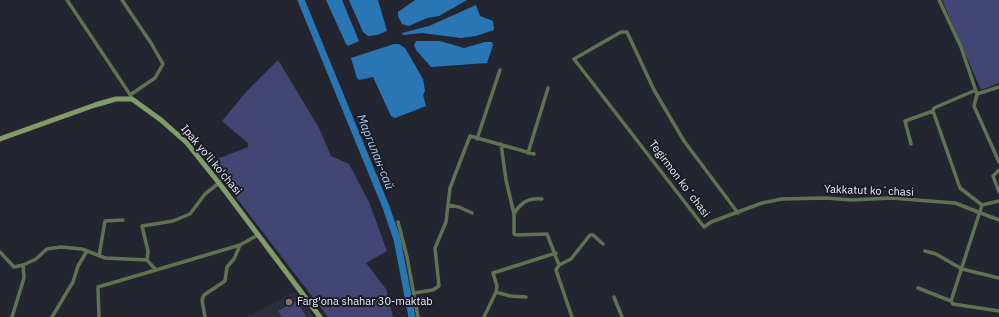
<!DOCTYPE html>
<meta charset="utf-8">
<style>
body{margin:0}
canvas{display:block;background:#232530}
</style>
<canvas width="999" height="317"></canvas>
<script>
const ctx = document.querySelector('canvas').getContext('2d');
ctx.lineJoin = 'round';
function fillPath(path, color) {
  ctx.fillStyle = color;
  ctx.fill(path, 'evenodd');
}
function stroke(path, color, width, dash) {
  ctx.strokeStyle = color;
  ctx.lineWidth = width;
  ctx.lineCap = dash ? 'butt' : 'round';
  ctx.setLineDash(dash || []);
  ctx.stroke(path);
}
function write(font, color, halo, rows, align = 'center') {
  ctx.font = font + ' "IBM Plex Sans",sans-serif';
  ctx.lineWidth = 4;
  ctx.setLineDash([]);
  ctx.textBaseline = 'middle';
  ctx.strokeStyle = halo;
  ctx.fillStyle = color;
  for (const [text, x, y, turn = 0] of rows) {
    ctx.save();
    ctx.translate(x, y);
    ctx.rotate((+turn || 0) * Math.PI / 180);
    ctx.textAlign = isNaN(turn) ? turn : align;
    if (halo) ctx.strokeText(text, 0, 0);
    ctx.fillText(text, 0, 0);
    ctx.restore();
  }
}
fillPath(new Path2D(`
 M295,292L314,317H248Z`), '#2c2e3f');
fillPath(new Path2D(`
 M942,0H999V83L981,90Z
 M278,60L319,128L331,156L349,164L369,202L387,251L366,263L386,289L393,317H328L209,162L248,147V143L222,121L247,91Z
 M297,301L306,317H282L278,311Z`), '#434675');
fillPath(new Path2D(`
 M326,0H342L359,41L348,46L346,44Z
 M349,0H378L387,31L377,35L368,36L363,32Z
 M415,0H467L439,16L427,18L409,26L402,24L398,16V12Z
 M476,5L480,16L493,21L494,30L476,36L461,38L422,33L403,35L402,33L429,26Z
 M416,41H440L464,48L485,42H492L493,45L487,63L431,67L416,50L414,45Z
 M394,44H399L405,48L423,79L425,91L423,95L426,106L395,118L391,116L373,77L359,80L357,78L351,58Z`), '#2877b4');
stroke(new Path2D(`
 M301,0L386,207L397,239L412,317`), '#2877b4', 7);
stroke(new Path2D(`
 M67,0L131,96
 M122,0L151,43L163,64L155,78L130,95
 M939,0L961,47L977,94L999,87
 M977,94L974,106L999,162
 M933,111L960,188L982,205L951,301L953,304L999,311
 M477,139L500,70
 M501,144L506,180L514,214V234L517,235L547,234L559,265L556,270L572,317
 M911,144L905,121L933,111L934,108L976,90
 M528,153L548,88
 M999,170L993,176L999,192
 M448,205L459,207L472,213
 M982,205L999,201
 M738,213L684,141L654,90L627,32H621L574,59L704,227L711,222L762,203L782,199L826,198L851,200L891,198L955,203L999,220
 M514,214C521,202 528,198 542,199
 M398,222L407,257L418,317
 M925,251L936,254L962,269L999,278
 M0,252L14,267L23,265L36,259L47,249L61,247L82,249L105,258L147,260L156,270L240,245L258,235
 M99,256L105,221L123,220
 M147,260L148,251L142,226L173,221L190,214L205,194L219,183
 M559,265L571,259L590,235H593L603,244
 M918,288L951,301
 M496,292L510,296L526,297
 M414,293L433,290L439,286L435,248L446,222L450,188L470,136L534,154
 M614,297L622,317
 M12,317L24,278L23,265
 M52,317L73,282L78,266L87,251
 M99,317L98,287L156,270
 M205,317L202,300L204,295L225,281L227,267L234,259L240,245
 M484,317L496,292L497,286L493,273L556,253`), '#607250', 3.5);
stroke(new Path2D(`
 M0,139L95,105L116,99H132L161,120L187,143L219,183L320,317`), '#809d67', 5);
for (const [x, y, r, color] of [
 [289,302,4,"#8d6e63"]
]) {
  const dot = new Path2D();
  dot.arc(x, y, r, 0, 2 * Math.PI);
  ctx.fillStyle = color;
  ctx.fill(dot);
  stroke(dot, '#1a1b26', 1.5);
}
write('11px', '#ebedf4', '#1a1b26', [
 ["Ipak yo'li ko'chasi",211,160,50],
 ["Tegirmon koʻchasi",679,179,53],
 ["Yakkatut koʻchasi",869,191,2]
]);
write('11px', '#ebedf4', '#1a1b26', [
 ["Farg'ona shahar 30-maktab",297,302]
], 'left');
write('italic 12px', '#abcff0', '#1a1b26', [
 ["Маргилан-сай",375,152,68]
]);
</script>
